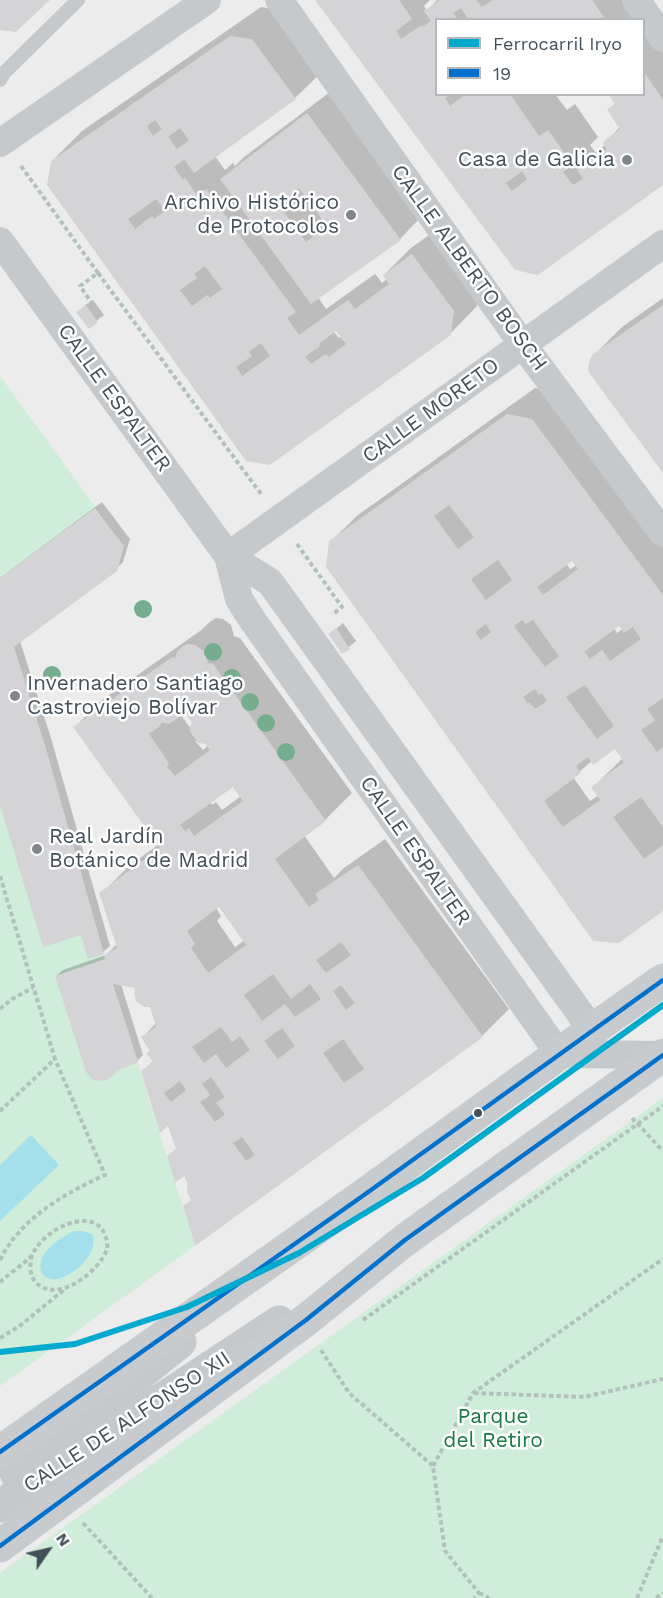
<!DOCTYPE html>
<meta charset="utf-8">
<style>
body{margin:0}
#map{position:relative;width:663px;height:1598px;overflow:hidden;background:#edecec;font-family:"Work Sans",sans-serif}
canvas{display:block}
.legend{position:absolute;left:435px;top:18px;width:210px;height:78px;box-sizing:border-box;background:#fff;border:2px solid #b4b9bd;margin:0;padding:8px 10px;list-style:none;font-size:18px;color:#445059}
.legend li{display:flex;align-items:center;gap:12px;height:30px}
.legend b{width:30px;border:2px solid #b4b9bd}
.north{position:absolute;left:18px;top:1520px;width:60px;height:60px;-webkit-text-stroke:4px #fff;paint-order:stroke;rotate:56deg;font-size:16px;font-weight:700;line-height:24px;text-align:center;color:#445059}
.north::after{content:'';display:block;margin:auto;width:21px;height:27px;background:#445059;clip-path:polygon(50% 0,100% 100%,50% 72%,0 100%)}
</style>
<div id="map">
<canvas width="663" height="1598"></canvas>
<ul class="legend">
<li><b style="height:8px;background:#00a9ce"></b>Ferrocarril Iryo</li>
<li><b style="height:8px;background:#0072ce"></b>19</li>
</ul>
<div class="north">N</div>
</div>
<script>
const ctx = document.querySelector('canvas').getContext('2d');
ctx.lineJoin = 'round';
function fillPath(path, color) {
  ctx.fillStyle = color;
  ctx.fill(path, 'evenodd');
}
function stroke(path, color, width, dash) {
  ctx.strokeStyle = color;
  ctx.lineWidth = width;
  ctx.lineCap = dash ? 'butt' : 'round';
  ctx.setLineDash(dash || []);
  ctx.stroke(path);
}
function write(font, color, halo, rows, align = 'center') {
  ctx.font = font + ' "Work Sans",sans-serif';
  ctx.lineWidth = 5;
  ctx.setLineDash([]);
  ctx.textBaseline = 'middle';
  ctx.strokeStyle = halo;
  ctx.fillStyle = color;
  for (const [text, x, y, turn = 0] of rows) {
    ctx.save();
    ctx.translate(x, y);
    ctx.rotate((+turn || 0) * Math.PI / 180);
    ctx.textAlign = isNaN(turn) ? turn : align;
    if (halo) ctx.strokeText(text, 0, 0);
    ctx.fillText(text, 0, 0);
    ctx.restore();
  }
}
fillPath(new Path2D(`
 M0,376L124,546L117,571L14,647L45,745L104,955L195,1246L0,1386Z
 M663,1098V1598H0V1573Z`), '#cfedd9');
fillPath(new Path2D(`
 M31,1135L59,1165L0,1221V1165Z
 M74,1231H82L92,1234C101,1253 69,1282 51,1279C46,1278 42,1275 41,1271C36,1253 61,1237 74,1231Z`), '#a3e0ec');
fillPath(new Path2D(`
 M317,0H430L424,6L427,11L437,0H638L663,35V183L538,273ZM436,20H644V94L616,103L608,110L620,127L606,141V144L596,153L590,145L598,137L575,104L567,110L555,94H436Z
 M261,7L282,10L325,69L295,98L215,156L225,170L233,163L235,166L244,157L330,92L422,216L400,239L318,297L326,309L375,274L382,283L387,279L384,275L411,248L439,228L480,283L477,306L450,334L270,463L52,161L82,131ZM337,329L342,336L339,338L333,331Z
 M663,298V470L594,355L622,327Z
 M93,300L104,315L89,327L84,306Z
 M535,388L559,392L663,533V910L618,942L330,542L358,515ZM572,558L577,565L570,569L566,563ZM620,624L623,629L617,633L614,628ZM615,747L623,758L593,787L599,795L590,801L573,777L592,761Z
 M102,502L130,539L123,562L116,569L20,641L51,738L110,946L103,952L82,933L0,800V578Z
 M216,618L223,619L231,625L234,636L240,638L352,793L325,820L304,835L334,878L344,868L385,839L509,1009L482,1036L192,1199L185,1174L169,1156L177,1148L168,1124L143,1071L153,1061L152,1050L143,1037L156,1023L151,1005L137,986L121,984L143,1055L137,1061L56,976L63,970L106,955L117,944L101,894L128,867L159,844L75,727L102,700L200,631L211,621ZM185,711L194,722L191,729L180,714ZM195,741L205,743L208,746L203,750ZM233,785L241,796L222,810L216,802L212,805L210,801ZM220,905L245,940L235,947L217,921L221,916L216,908Z
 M343,623L356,641L343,652L330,634Z`), '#0003');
fillPath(new Path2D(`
 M0,0H50L16,32L0,30Z
 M315,0H399L412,19L396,31L401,39L420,26L425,25L431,21L424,11L440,0H476L482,7L493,0H592L606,20H469L461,8L453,13L458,20H436V94H451L445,98L450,106L466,94H510L539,136L548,130L573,165L563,172L573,185L583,179L577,170L607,149L603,144L605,140L620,129L607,110L615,104L608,94H644V72L663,100V185L538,275L515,270ZM522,171L527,179L512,191L506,183Z
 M230,36L252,39L296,99L194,173L184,159L174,167L183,180L185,178L197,195L206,189L296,312L287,318L299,335L348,300L355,309L389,284L383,275L412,254L454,311L451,335L270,465L246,461L47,185L51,161ZM155,120L162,129L153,136L147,126ZM180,128L189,140L177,149L168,137ZM156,199L165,211L154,219L152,216L135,229L128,219ZM205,266L222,289L210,298L207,295L192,306L180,290L197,278L194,274ZM336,331L346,344L329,357L326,354L311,364L305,357L320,346L319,344ZM261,343L270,356L242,376L236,367L252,356L249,352Z
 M307,113L401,240L311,304L220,179ZM299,188L327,226L306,242L278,204Z
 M86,305L98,322L89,329L76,312Z
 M663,305V473L590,374L588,369L590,359L593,354Z
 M507,414L532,419L663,595V698L647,709L655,720L641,730L657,752L663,747V827L641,797L613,817L644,859L663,845V911L619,943L593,941L326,567L329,541ZM449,505L474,537L458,549L434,516ZM498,560L512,580L486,600L471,579ZM572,561L578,569L543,595L537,587ZM522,620L526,624L533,620L559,656L545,667L514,626ZM486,624L491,632L481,640L475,632ZM619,626L624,633L633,627L641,639L610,661L602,650L590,659L584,652ZM585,685L614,726L597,739L566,697ZM535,689L539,695L542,693L547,701L535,709L529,702L528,704L523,697ZM615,749L624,762L591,787L600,800L563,827L544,801L581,773L576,766L588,757L593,765Z
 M95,508L124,546L117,571L14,647L45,745L104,954L88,959L81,935L43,947L0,805V578Z
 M336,628L350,649L342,654L328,634Z
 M188,644L195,645L205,652L208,663L213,664L326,821L275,859L309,907L319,900L315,894L358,865L483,1037L195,1246L183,1206L191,1200L187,1192V1182L184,1176L175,1183L167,1156L176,1149L168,1126L160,1133L141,1071L153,1062L146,1053L150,1051L141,1037L156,1027L150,1007H144L136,1001L134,994L135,988L113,984L138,1062L117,1071L114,1075L105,1081L93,1080L86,1072L55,976L105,959L104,955L117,948L99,893L160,848L73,727L172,657L175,658L177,652L182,647ZM185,713L192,722L189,730L198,743L205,744L210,750L175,776L167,767L169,763L149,734L159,727L162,722L169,724ZM233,787L243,801L194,836L189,828L185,831L180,825ZM219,907L246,945L208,973L191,948L195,944L187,931ZM341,942L351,955L326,973L316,960ZM273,974L291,999L310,984L321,999L295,1017L285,1004L262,1021L244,995ZM341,985L355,1003L346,1010L333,991ZM221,1027L232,1042L240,1036L250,1050L226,1068L216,1054L204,1063L192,1047ZM282,1028L295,1046L278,1059L264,1041ZM343,1039L364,1069L344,1083L323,1053ZM211,1077L225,1097L216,1103L225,1114L215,1122L200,1102L210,1095L202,1084ZM180,1081L186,1090L171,1102L164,1093ZM242,1137L255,1155L246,1161L233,1143Z`), '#d4d4d7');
stroke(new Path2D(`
 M21,166L98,273L80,286L96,309
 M98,273L261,494
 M297,544L342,607L332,615
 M0,876L55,1059L0,1111
 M0,1009L12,999L33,988
 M632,1118L663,1151
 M0,1260C20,1219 65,1193 105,1175L55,1059
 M0,1282C10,1273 23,1265 32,1255C34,1252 35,1249 37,1247C47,1233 66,1221 84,1221C92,1221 99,1224 103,1231C106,1236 108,1243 107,1249C100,1270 64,1299 42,1287C29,1280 29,1267 32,1255
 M363,1320L663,1106
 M0,1338L21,1325L65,1289
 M321,1350L349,1393L433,1466L445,1551L479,1593L474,1598
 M474,1393L584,1397L663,1379
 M433,1466L473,1393L663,1259
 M83,1523L152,1598
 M479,1593L489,1598
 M637,1598L663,1536
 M656,1598L663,1593`), '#b3c1bc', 4, [4.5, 3]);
stroke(new Path2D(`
 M0,80L4,73L78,0`), '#c6c9cb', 14);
stroke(new Path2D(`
 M279,0L523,345L663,533
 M636,0L663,38
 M0,143L207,0
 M0,241L228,556L239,599L251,618L559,1054L663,1055
 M228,556L270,582L592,1030
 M228,556L663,244`), '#c6c9cb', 28);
stroke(new Path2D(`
 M16,1473L180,1342
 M0,1506L279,1322`), '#c6c9cb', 33);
stroke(new Path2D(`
 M0,1452L364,1195L592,1030L663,980
 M0,1546L306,1320L405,1240L663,1055`), '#c7cbcd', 33);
stroke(new Path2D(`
 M0,1452L364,1195L663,980
 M0,1546L306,1320L405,1240L663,1055`), '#0072ce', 4.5);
stroke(new Path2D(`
 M0,1352L75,1344L187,1307L299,1253L423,1178L663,1005`), '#00a9ce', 6);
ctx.fillStyle = '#76ad8f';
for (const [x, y] of [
 [143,609],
 [213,652],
 [52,675],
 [232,678],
 [250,702],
 [266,723],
 [286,752]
]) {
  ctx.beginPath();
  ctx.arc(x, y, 9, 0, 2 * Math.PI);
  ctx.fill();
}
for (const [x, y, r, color] of [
 [627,160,6,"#7f878c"],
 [351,215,6,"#7f878c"],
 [15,696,6,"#7f878c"],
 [37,849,6,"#7f878c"],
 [478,1113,5,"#445059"]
]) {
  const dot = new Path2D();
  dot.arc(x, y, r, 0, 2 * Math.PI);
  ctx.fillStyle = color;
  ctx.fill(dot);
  stroke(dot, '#fff', 2);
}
write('21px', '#445059', '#fff', [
 ["Casa de Galicia",615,160],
 ["Archivo Histórico",339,203],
 ["de Protocolos",339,227],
 ["Invernadero Santiago",27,684,"left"],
 ["Castroviejo Bolívar",27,708,"left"],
 ["Real Jardín",49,837,"left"],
 ["Botánico de Madrid",49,861,"left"]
], 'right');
write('21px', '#445059', '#fff', [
 ["CALLE ALBERTO BOSCH",469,268,54],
 ["CALLE ESPALTER",114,398,54],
 ["CALLE MORETO",431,411,-36],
 ["CALLE ESPALTER",415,851,55],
 ["CALLE DE ALFONSO XII",127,1422,-33]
]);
write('21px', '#157a43', '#fff', [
 ["Parque",493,1417],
 ["del Retiro",493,1441]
]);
</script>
